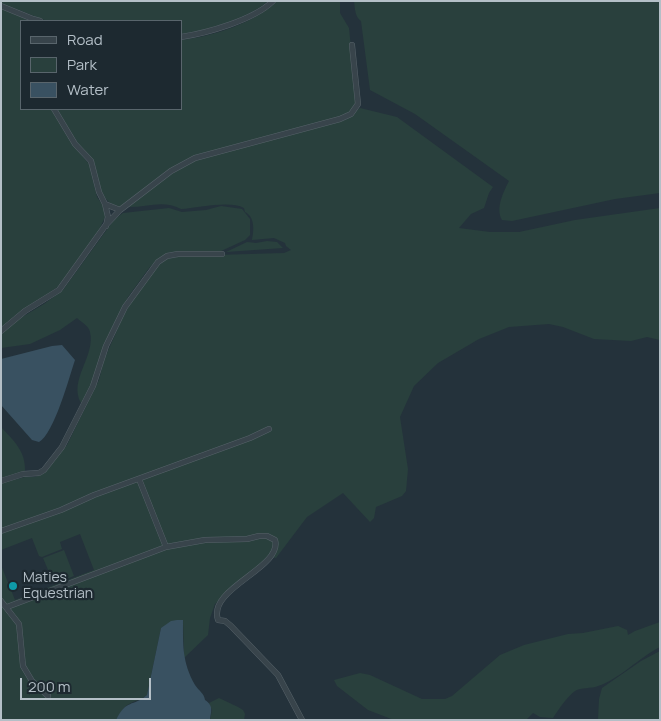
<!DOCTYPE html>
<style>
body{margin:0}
#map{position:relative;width:661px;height:721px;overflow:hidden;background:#24323b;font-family:Manrope,sans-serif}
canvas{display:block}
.frame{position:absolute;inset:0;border:2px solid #b4bfc7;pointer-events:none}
.legend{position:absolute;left:20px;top:20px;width:162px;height:90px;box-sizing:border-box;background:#1d2930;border:1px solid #59656c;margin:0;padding:6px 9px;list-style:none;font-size:15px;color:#b4bfc7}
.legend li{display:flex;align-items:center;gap:10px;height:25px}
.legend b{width:25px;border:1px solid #59656c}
.scale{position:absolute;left:20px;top:678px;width:131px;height:22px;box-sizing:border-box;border:2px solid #b4bfc7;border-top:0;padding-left:6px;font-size:15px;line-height:18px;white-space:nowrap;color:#b4bfc7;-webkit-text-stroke:4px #1d2930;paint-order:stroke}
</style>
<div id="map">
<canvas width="661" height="721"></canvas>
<div class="frame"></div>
<ul class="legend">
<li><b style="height:6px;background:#38444b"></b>Road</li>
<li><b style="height:14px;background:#29403d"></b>Park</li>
<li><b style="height:14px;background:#395161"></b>Water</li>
</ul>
<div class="scale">200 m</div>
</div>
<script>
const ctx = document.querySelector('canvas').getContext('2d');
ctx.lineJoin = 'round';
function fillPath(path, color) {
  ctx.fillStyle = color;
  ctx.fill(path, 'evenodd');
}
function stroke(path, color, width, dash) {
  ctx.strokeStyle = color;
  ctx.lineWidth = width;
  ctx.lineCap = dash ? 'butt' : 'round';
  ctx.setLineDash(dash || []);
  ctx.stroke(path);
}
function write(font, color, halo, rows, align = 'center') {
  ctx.font = font + ' Manrope,sans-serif';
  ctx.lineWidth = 4.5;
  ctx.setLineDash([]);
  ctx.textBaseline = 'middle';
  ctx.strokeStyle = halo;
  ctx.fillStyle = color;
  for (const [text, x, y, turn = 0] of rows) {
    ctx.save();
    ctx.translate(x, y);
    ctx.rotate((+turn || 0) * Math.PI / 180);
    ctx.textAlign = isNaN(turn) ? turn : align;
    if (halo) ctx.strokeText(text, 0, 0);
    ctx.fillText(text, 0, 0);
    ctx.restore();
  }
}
fillPath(new Path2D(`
 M1,1H268C248,19 207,30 181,34V21H47L1,3Z
 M277,1H340V13L349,28L356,99C355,110 349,113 339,117L195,156L169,170L120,207L110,203L105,198L101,190L94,162L77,142L57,109H181V40C211,37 255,23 277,1Z
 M354,1H660V193L615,199L512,221L502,220C495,208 504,191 509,181L415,114L370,90L361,21C355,17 355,9 354,1Z
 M1,8L30,21H21V109H51L70,141L89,164L97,197L104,207L105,217L98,232L60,285C41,301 20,309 1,328Z
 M360,108L397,117L493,187L489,193L484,208L471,214L459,228L490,232H519L575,220L660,208V340L647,337L631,341L594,339L563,327L549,324L509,327L479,339L438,363L414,386L400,417L408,469L406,491L402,496L376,507L374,518L370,522L343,493L307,517L276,558L269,556L215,604L210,618L208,635L184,658L183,620L161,628L147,695C141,700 136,700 129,704C124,706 119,715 116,720H1V565L15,600L94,570L80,534L60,542L62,549L42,557L39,556L32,538L1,550V483L25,477H35L44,473L67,445L99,380L104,360L122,319L132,300L155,268L167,259L182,256L284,253L291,250L286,246L285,243L274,238L252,240C254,230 255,217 245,212L244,208C230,200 197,208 181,209C163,199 145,208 126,207L183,166L196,160L345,120Z
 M221,206L242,209L250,219V235L245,240L219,252H170L159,258L149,268L128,297L105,342L93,381L83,403H81C68,380 96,356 90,332C89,326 81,322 77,318L60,330L30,344L1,348V333L14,322L44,304L63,290L108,228L115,219L123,213L169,208L182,212L206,210Z
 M267,241L277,242L283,248L226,252L247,242L256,243Z
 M1,427C13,440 26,451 25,471L1,478Z
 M64,550L74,576L54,584L43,558Z
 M660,622V647C640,657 618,680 598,686C591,689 581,687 575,691C566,698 559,709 553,718L540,717L533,713L526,720H394L368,710L337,686L334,680L360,673L370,675L422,699H445L452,696L500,655L524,645L568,634L583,633L618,626L627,630L628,635L635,631Z
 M660,651V720H598L599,699L602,688L641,661Z
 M219,698L238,707L243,710L245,714L244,720H210L212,710L209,703Z`), '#29403d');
fillPath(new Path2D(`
 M62,345L75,360C69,378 54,434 39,442L32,440L1,405V359L52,346Z
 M177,620H183C183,645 182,662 195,685C199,691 204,693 205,700C214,706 211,711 210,720H116C126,699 133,707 147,695L161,628L171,621Z`), '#395161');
const minor = new Path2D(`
 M1,6L33,19L34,21
 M33,19L40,21
 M181,37C207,33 254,20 273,1
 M54,109L75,144L91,161L99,192L105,204
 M106,226L108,217L105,204L120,210
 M1,331L25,311L59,290L105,226L120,210L171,171L195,158L340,119L351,114L358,104L352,45
 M139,479L166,547
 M1,481L23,474L39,473L44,470L62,447L93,386L106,346L125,307L158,262L167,256L178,254H222
 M1,531L61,510L94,495L250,438L269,429
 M1,601L19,624L23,666L32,681L48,696
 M7,607L166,547L205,540L247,539L259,536H267L275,540C283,568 207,588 218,620L225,621L231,626L278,675L302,720`);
stroke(minor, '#566269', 6);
stroke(minor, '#38444b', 5);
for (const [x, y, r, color] of [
 [13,586,5,"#0f9aa8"]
]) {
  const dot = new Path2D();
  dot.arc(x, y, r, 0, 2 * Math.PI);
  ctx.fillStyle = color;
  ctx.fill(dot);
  stroke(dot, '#1d2930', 2);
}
write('14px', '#b4bfc7', '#1d2930', [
 ["Maties",23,578],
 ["Equestrian",23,594]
], 'left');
</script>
